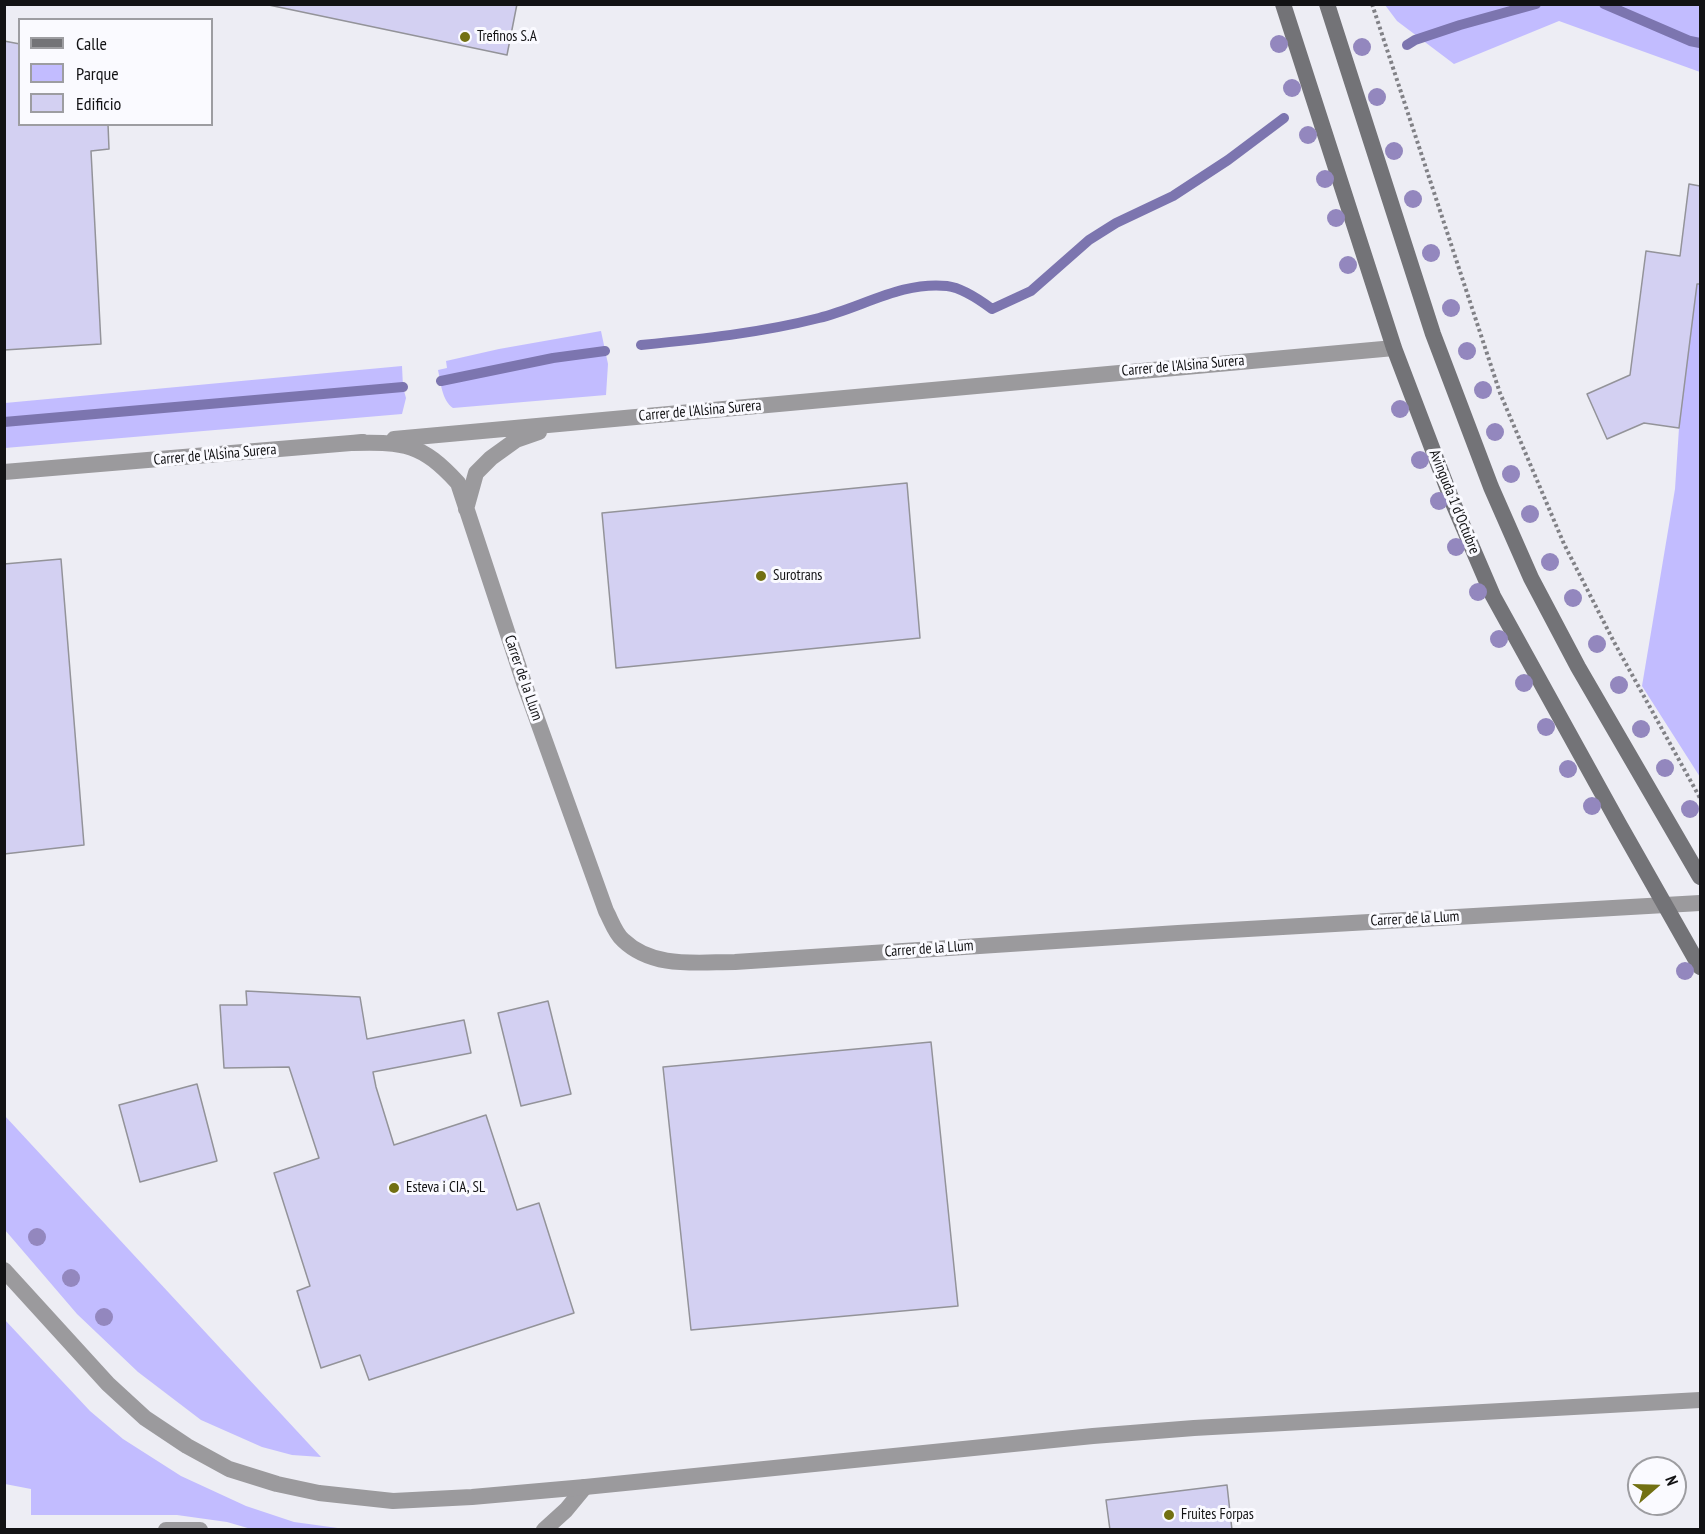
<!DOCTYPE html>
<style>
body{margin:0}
#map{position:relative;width:1705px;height:1534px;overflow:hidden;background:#ededf4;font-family:"PT Sans Narrow",sans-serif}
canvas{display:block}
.frame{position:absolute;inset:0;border:6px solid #121214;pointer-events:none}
.legend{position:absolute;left:18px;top:18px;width:195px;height:108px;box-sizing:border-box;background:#fafaff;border:2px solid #9d9da1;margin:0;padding:8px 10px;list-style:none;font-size:18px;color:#121214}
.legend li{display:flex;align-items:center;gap:12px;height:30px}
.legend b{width:30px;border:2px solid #9d9da1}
.north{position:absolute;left:1627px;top:1456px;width:60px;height:60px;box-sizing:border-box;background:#fafaff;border:2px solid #9d9da1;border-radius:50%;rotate:70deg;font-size:16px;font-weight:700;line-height:24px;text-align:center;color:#121214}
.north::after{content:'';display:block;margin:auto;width:21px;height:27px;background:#727013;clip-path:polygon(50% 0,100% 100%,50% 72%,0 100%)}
</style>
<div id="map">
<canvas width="1705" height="1534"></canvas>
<div class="frame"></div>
<ul class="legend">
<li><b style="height:8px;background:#737377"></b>Calle</li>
<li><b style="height:16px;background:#c2bcff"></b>Parque</li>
<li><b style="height:16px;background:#d3d0f2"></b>Edificio</li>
</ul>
<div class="north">N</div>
</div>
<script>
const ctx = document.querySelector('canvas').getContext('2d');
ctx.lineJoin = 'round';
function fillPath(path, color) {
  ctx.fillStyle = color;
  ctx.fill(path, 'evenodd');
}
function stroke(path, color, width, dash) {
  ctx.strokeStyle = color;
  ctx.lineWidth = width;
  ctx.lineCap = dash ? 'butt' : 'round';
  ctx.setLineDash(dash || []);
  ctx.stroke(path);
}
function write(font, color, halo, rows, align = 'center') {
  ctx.font = font + ' "PT Sans Narrow",sans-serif';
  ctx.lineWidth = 6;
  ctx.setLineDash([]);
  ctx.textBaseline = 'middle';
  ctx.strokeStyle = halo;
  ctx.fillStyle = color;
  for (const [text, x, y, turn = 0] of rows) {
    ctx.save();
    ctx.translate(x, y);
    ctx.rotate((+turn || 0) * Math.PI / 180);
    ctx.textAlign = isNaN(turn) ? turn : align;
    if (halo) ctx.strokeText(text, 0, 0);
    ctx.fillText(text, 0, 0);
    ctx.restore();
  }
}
fillPath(new Path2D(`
 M1385,5H1700V72L1559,21L1454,64L1397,21Z
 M1697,284H1700V777L1642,686L1675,489L1679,428Z
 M601,331L608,364L606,395L453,408C442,400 441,384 438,370L447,368L446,361L499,349Z
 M402,366L403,387L406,398L402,414L5,448V403Z
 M4,1116H5L321,1457L292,1455L262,1447L201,1420L138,1372L77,1314L5,1230Z
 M5,1320L90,1411L123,1439L181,1476L246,1506L294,1522L345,1529H251L227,1522L177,1515H31V1489L5,1484Z`), '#c2bcff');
stroke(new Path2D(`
 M1604,4L1690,41L1700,43
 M1407,45L1415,40L1460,25L1536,4
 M641,345C702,339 760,333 819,318C861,308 902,281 947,286C963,288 980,300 992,309L1031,291L1089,240L1116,223L1173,196L1228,160L1284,118
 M441,381L553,358L605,351
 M4,422L403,387`), '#7c75af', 10);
const building = new Path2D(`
 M264,4H517L507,55Z
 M4,41L20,44V124H108L109,149L91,151L101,344L4,350Z
 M1689,184L1700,186V284H1697L1679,428L1644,423L1607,439L1587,394L1630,375L1646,251L1680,256Z
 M907,483L920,638L616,668L602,513Z
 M61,559L84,845L4,854V564Z
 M246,991L360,997L367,1039L464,1020L471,1053L373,1072L376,1087L394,1145L486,1115L517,1210L539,1203L574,1313L369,1380L360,1355L321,1368L297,1291L310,1286L274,1173L319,1158L289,1067L224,1068L220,1005H247Z
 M548,1001L571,1094L521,1106L498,1013Z
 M931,1042L958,1306L691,1330L663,1067Z
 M197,1084L217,1161L140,1182L119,1105Z
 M1227,1485L1232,1530H1110L1106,1500Z`);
fillPath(building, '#d3d0f2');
stroke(building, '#939399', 1.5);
stroke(new Path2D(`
 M1372,4L1500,393L1564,544L1614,642L1700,798`), '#818186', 4, [3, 3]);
stroke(new Path2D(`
 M394,439L1394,348
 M353,443C405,442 421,443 458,483L524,683L606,911C611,920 615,933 623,940C653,969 697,962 735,962L1178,933L1700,903
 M4,472L363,442
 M466,509L476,473L491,458L516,440L539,432
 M166,1530H200
 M544,1530L566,1510L585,1487`), '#9b9a9d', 16);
stroke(new Path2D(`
 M4,1270L108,1384L145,1418L187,1446L229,1469L277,1484L319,1493L393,1501L472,1497L585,1487L1093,1436L1194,1428L1700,1400`), '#9b9a9d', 16);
stroke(new Path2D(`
 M1283,4L1394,348L1453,503L1493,596L1619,824L1700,967
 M1327,4L1433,334L1491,487L1531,578L1578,667L1700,877`), '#737377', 16);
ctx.fillStyle = '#9387be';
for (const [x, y] of [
 [1279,44],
 [1362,47],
 [1292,88],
 [1377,97],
 [1308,135],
 [1394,151],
 [1325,179],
 [1413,199],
 [1336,218],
 [1431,253],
 [1348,265],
 [1451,308],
 [1467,351],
 [1483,390],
 [1400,409],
 [1495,432],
 [1420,460],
 [1511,474],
 [1439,501],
 [1530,514],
 [1456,547],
 [1550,562],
 [1478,592],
 [1573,598],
 [1499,639],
 [1597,644],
 [1524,683],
 [1619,685],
 [1546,727],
 [1641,729],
 [1665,768],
 [1568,769],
 [1592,806],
 [1690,809],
 [1685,971],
 [37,1237],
 [71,1278],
 [104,1317]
]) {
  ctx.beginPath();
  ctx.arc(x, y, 9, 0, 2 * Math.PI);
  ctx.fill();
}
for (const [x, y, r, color] of [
 [465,37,6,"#727013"],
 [761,576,6,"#727013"],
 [394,1188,6,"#727013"],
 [1169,1515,6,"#727013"]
]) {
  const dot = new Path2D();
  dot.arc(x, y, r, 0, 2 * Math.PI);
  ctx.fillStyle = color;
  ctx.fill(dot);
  stroke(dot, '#fafaff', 2);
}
write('15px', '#121214', '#fafaff', [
 ["Trefinos S.A",477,37],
 ["Surotrans",773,576],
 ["Esteva i CIA, SL",406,1188],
 ["Fruites Forpas",1181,1515]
], 'left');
write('15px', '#121214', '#fafaff', [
 ["Carrer de l'Alsina Surera",1183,366,-5],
 ["Carrer de l'Alsina Surera",700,411,-5],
 ["Carrer de l'Alsina Surera",215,455,-5],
 ["Avinguda 1 d'Octubre",1454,502,68],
 ["Carrer de la Llum",523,678,71],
 ["Carrer de la Llum",1415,919,-3],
 ["Carrer de la Llum",929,949,-4]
]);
</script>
